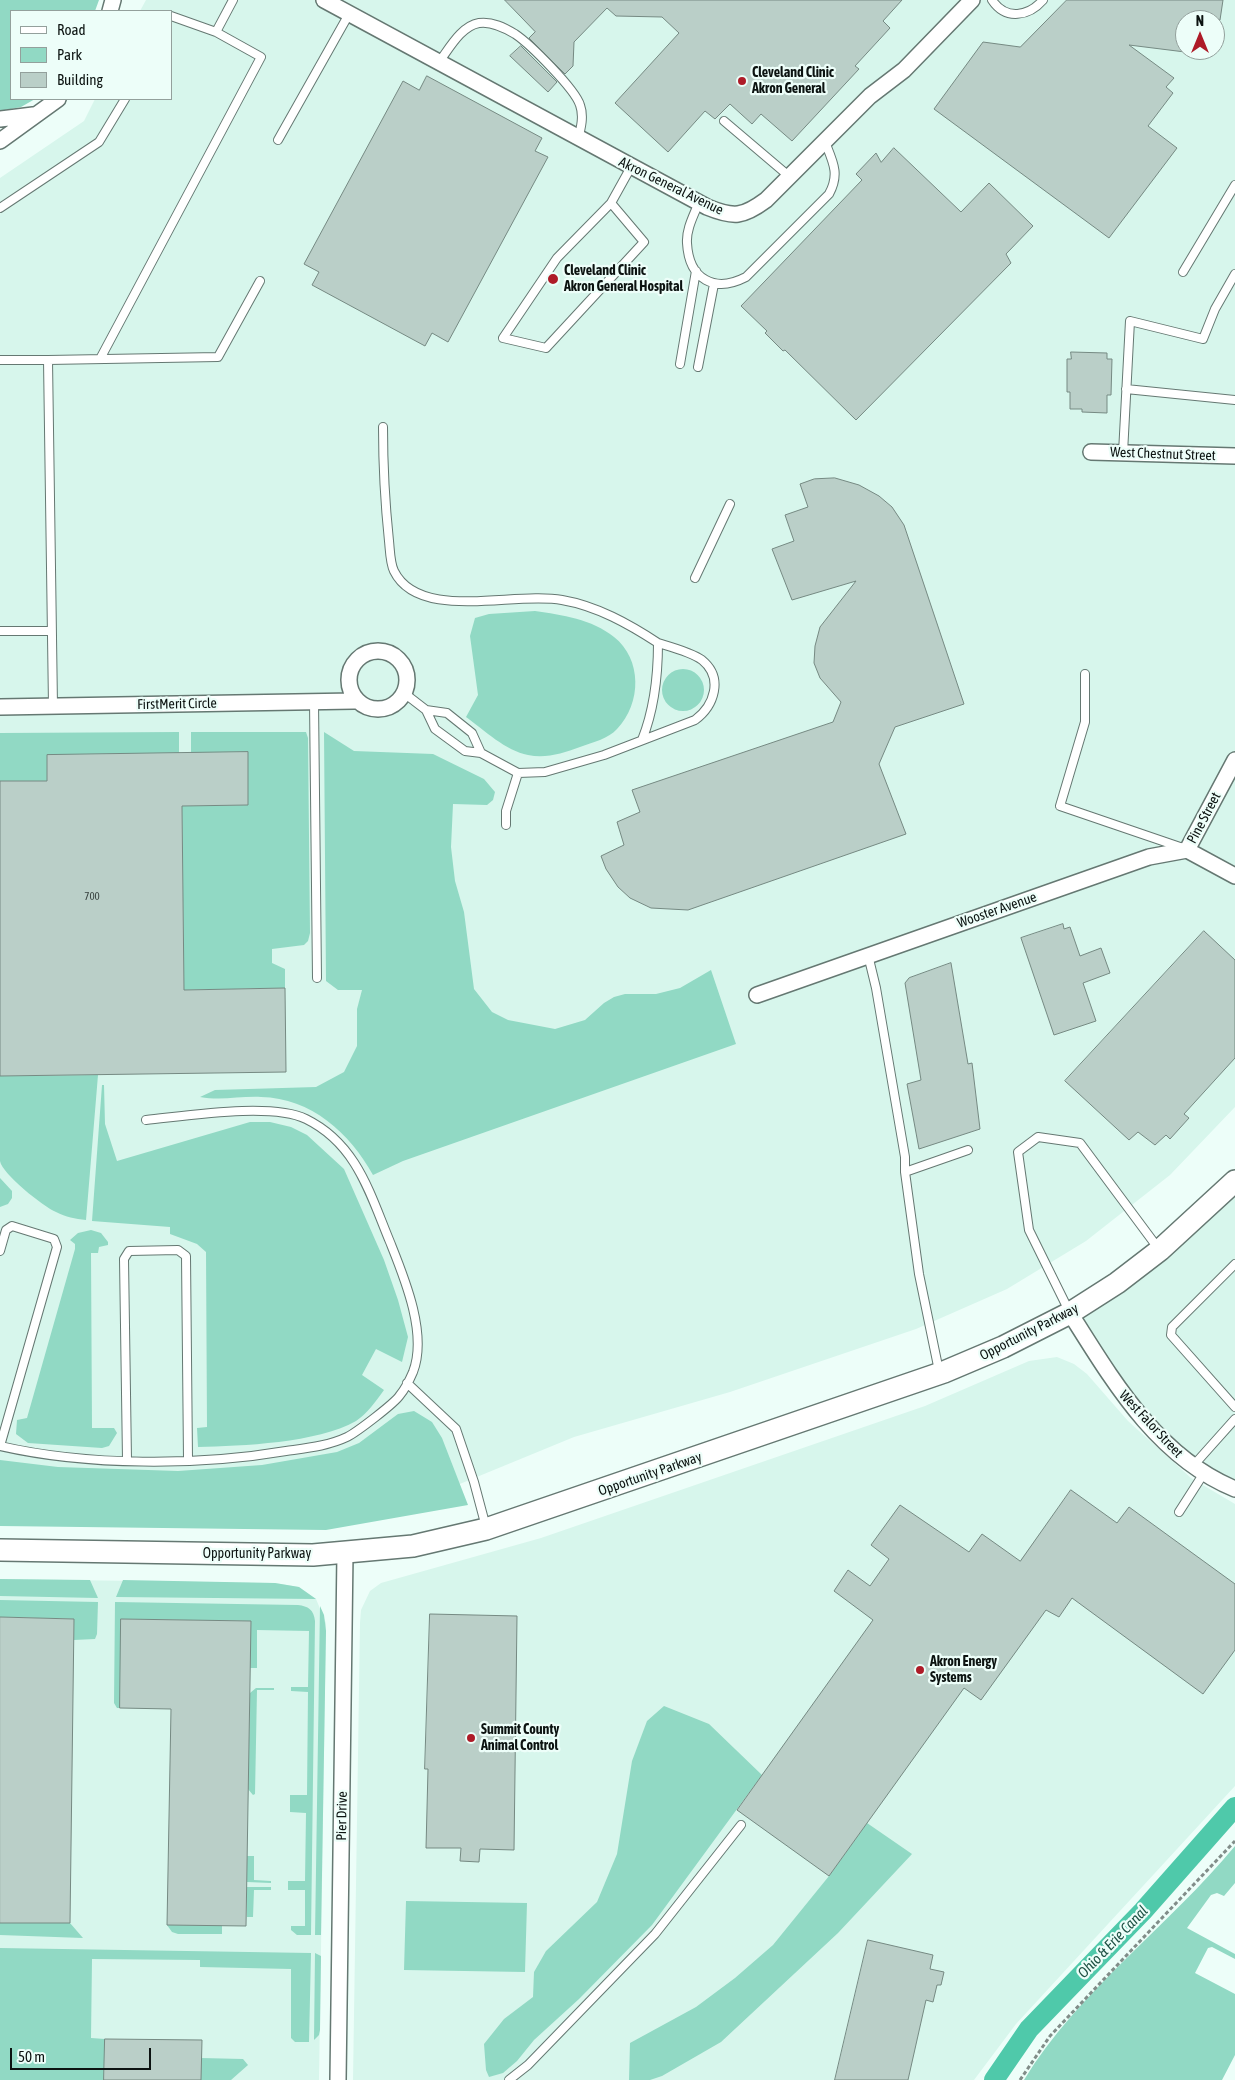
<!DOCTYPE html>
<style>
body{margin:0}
#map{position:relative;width:1235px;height:2080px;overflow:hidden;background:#edfef9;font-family:"Asap Condensed",sans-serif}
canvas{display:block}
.legend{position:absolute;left:10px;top:10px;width:162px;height:90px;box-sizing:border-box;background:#edfef9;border:1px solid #93a09c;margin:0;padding:6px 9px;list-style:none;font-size:15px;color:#0c1311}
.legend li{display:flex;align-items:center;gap:10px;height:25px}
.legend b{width:25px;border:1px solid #93a09c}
.north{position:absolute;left:1175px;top:10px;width:50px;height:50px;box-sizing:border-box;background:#edfef9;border:1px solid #93a09c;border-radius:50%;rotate:0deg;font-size:14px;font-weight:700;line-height:20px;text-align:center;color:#0c1311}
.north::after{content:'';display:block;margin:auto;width:18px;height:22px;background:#ae1b28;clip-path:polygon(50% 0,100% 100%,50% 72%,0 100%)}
.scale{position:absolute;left:10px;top:2048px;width:141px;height:22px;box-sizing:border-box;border:2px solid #0c1311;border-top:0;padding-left:6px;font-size:15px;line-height:18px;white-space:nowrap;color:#0c1311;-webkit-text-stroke:4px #edfef9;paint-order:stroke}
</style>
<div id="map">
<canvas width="1235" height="2080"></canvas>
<ul class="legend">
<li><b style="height:6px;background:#fff"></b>Road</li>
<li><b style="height:14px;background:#91d9c4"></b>Park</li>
<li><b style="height:14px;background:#bacfc8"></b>Building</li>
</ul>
<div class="north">N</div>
<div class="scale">50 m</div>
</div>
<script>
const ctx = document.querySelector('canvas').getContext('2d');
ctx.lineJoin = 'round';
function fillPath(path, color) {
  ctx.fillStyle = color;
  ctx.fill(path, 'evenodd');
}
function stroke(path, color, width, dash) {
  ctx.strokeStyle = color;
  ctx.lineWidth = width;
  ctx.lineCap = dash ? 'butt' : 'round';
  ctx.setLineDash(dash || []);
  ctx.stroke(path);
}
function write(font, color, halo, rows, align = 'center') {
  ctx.font = font + ' "Asap Condensed",sans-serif';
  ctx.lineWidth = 4.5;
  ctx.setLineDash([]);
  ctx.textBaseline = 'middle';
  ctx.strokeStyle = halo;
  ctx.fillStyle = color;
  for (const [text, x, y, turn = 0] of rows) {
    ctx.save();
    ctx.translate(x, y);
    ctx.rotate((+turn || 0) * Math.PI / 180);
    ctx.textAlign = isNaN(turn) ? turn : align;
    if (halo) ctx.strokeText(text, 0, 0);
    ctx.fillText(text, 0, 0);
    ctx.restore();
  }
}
fillPath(new Path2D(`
 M146,0H1235V1107L1170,1175L1086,1241L1007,1289L916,1329L730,1392L574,1437L416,1502L0,1505V178L84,121L95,99H171V11H140ZM1185,20H1215V50H1185Z
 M1235,1186V1482L1209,1471L1152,1422L1124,1389L1079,1315Z
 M1057,1357L1074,1364L1087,1374L1128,1421L1191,1478L1235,1504V1786L1016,2024L974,2080H353L360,1623L361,1610L370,1591L381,1583L541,1538L925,1406L1029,1361Z
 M0,1579L275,1583L299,1587L316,1599L326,1623L319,2080H0Z`), '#d7f6ec');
fillPath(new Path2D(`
 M0,0H99L95,11H11V99H35L21,107L0,111Z
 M535,611C562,615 592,619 614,637C642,659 642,703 617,729C608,739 593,742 580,747C563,753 546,759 528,755C506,751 484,730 466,717L478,695L470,636L475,618L489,614Z
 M662 690a21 21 0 1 1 42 0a21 21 0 1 1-42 0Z
 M179,732V753L47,755V781L0,782V733Z
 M191,732H306L308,738L310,933L308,941L304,945L272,949V963L285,969V988L184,990L182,806L248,805V752L191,753Z
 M324,732L354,751L433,754L484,779L495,792L493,800L487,805L453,804L451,847L455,881L464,912L474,989L492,1012L508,1020L555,1029L585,1020L604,1003L614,997L625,994H656L680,988L711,970L736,1044L403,1161L373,1175C350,1133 311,1098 261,1097C240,1096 221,1101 200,1097L215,1090L316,1087L344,1072L357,1046V1009L362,990H338L326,981Z
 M98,1075L86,1220C75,1219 66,1217 56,1212C44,1207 2,1174 0,1161C0,1136 0,1101 0,1076Z
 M102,1085H104L105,1124L117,1161L250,1122H270L291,1127L307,1135L344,1169L384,1260L398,1300L408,1337L402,1362L376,1349L362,1375L384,1390C376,1401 367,1414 356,1421C317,1443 242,1446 198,1447L197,1428L207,1427L206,1252L197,1244L170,1234V1227L92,1221Z
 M0,1178L12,1191V1198L8,1204L0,1207Z
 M91,1230L101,1233L108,1242V1245L99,1247L98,1253H91L92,1428H114L117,1433L109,1446L102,1448L28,1443L16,1434L17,1420L27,1418L75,1249V1244L70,1240L78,1233Z
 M414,1411L432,1422L442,1438L468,1505L326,1530L0,1526V1460L58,1467L178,1471L262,1465L337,1452L359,1443L398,1414Z
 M0,1579L90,1580L98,1598L0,1596Z
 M123,1580L275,1583L299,1587L316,1599L116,1597Z
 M0,1600L98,1602L97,1634L95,1639L74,1640V1619L0,1617Z
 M115,1602L298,1605C308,1606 314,1610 315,1621L311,1935H297L291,1930V1926H305V1890H288V1881H305L306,1813L290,1812V1795H307L308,1692L291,1691V1687H308L309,1631L257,1630V1668H250V1621L121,1619L120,1708H117L114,1703Z
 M320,1606L324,1615L326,1631L321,1935H315Z
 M256,1688H274V1690H257L255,1794L253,1795L248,1789L250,1693Z
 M664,1706L709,1724L762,1775L652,1925L579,1999L534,2040L517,2061L503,2073L489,2077L486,2070L484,2044L504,2019L533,1997L534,1972L546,1951L597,1902L617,1854L632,1761L647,1721Z
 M867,1823L912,1854L838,1933L721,2042L662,2076L650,2080H629L630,2043L696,2007L735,1978L773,1945L829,1876Z
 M1235,1846V1883L1224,1896L1217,1893L1211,1895L1187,1928L1235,1954V1959L1212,1947L1208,1948L1195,1973L1235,1994V2055L1222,2080H1024C1078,1991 1169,1926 1235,1846Z
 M247,1856H254V1880L271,1881V1883L247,1882Z
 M247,1887H271V1890H254L253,1917H247Z
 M406,1901L527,1903L525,1972L404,1970Z
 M0,1923H70L83,1938L0,1935Z
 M167,1925H222V1934H178L172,1932Z
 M0,1948L311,1953L309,2042H295L291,2038V1969L200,1967V1960L92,1959L91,2038L105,2039L104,2080H0Z
 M315,1953L321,1956L320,2030L319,2035L314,2040Z
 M201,2058L243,2059L248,2065L231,2080H201Z`), '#91d9c4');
stroke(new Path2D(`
 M994,2080L1029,2029L1143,1911L1235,1807`), '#4fc9aa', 20);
const building = new Path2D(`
 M505,0H902L883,21L890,28L855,66L859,69L792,141L761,114L752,124L730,104L715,119L705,111L668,152L615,103L679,33L662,17L616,16L607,8L574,42L573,66L565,74L529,38L535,32Z
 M1067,0H1223L1220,20H1185V52L1129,45L1174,78L1166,87L1173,93L1148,126L1177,148L1109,238L934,109L983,42L1020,47Z
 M521,46L557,82L548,92L510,56Z
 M427,76L542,138L535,151L548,157L448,342L432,333L425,346L312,285L319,272L304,264L403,81L419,90Z
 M894,148L961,212L989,183L1033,226L1006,254L1011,263L856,420L785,350L783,351L765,333L767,331L741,306L862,180L856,174L876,153L881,162Z
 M1071,352L1107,353V359H1112L1111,395H1107V413L1082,412V409H1070V392H1067V359H1071Z
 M835,478L859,485L879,496L892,507L904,525L964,704L895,727L879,764L906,834L688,910L651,908L630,898L618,887L606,869L601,856L624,845L617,822L640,812L632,790L833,722L841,702L820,678L814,663L815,646L820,627L856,581L792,600L772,549L794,541L785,515L808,507L800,484L814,479Z
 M248,752V805L182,806L184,990L285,988L286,1072L0,1076V781H47V755Z
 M1063,924L1064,929L1070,927L1080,956L1101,948L1110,973L1083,983L1096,1021L1054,1035L1021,938Z
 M1204,931L1235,960V1058L1184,1114L1189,1118L1170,1139L1166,1135L1155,1145L1138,1132L1129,1140L1065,1081Z
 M951,963L968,1064L972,1063L980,1129L919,1149L907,1084L921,1080L905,983L909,978Z
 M1071,1490L1117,1523L1129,1507L1235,1584V1650L1203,1694L1072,1598L1059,1617L1046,1610L981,1700L964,1688L829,1876L737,1810L873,1620L834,1591L848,1570L870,1586L889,1559L871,1545L900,1505L969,1552L982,1534L1020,1561Z
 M430,1614L517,1616L514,1850L480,1849L479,1862L460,1861L461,1848H426L428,1769H425Z
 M0,1617L74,1619L70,1923H0Z
 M121,1619L251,1621L246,1926L167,1925L171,1709L120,1708Z
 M868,1940L933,1955L930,1969L944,1972L941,1985H937L933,2002L926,2000L908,2080H835Z
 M105,2039L202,2040L201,2080H104Z`);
fillPath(building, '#bacfc8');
stroke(building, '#768a83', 1);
const lane = new Path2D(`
 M992,0C1006,21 1029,16 1043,0
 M171,16L216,32L233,0
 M439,62C449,49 461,26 479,23C492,21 505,28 515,34C530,44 575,89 580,105C584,116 581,128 578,139
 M724,121L790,177
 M278,140L349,14
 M699,202C694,215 686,229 687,243C689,280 715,293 746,277L829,194C840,174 833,162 825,142
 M611,203L644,242L546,348L503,338L557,258L611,203L631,167
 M0,208L99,142L125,99
 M1183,272L1235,185
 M100,359L261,57L216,32
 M0,360H48
 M680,364L696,271
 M698,367L714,284
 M1126,389L1235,400
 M383,427C383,466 385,503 389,541C390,550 390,563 394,571C419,622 514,591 562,600C597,606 629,624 658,643C658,676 654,710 642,740
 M1123,453L1130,321L1203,339L1215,309L1235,274
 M695,578L730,504
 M0,631H51
 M1085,674V722L1060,806L1183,848
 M404,693L426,710L435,729L465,751L481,753L518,773L545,772L604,755L695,720C714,706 724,678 702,660C691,652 671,647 658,643
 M314,701L317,978
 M53,706L48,360L218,357L260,281
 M426,710L447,713L472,733L481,753
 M506,825V811L518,773
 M868,955L876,988L905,1157V1172
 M0,1251L6,1230L12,1226L54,1239L57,1247L0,1446C87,1466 198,1466 286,1451C307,1448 328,1446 347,1437C357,1432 395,1403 400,1395C405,1389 410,1379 413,1372C428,1334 404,1277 390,1242C370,1194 357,1144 306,1119C271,1102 186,1116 146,1120
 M1235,1264L1172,1327L1171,1335L1235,1407
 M1069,1311L1029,1230L1018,1152L1038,1137L1080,1143L1158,1248
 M939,1371L919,1274L905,1172L968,1150
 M407,1383L456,1429L474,1482L486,1527
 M127,1460L124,1259L129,1251L178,1250L186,1256L188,1459
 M1193,1466L1235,1419
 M1179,1512L1204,1473
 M509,2080L528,2065L655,1934L741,1825`);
const street = new Path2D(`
 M324,0L707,207C734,218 743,217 766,200L870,96L904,70L972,0
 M110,11L113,0
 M0,119L33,115
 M0,141L58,99
 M1091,452L1235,456
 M349 680a29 29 0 1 1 58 0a29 29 0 1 1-58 0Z
 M0,707L354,701
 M1187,850L1235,760
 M757,995L1149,857L1187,850L1235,876
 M1070,1313C1113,1381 1157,1457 1235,1489
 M338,2080L345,1553`);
const secondary = new Path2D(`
 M0,1550L313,1555L413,1546L486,1529L944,1372L1003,1347L1070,1313L1117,1283L1160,1250L1235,1181`);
stroke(lane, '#657872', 10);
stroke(street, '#657872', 18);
stroke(secondary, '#657872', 24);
stroke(new Path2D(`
 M1020,2080L1050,2036L1235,1841`), '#818d89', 3, [4, 2.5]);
stroke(lane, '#fff', 8);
stroke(street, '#fff', 15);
stroke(secondary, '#fff', 21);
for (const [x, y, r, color] of [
 [742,81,5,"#ae1b28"],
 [553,279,6,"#ae1b28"],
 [920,1670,5,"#ae1b28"],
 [471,1738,5,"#ae1b28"]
]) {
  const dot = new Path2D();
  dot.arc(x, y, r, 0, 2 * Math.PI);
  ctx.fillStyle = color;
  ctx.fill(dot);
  stroke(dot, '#edfef9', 2);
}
write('11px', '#38423f', null, [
 ["700",92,897]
]);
write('bold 14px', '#0c1311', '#edfef9', [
 ["Cleveland Clinic",752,73],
 ["Akron General",752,89],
 ["Cleveland Clinic",564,271],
 ["Akron General Hospital",564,287],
 ["Akron Energy",930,1662],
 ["Systems",930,1678],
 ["Summit County",481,1730],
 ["Animal Control",481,1746]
], 'left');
write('14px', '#0c1311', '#edfef9', [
 ["Akron General Avenue",671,186,26],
 ["West Chestnut Street",1163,454,2],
 ["FirstMerit Circle",177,704,-1],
 ["Pine Street",1204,818,-62],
 ["Wooster Avenue",997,910,-19],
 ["Opportunity Parkway",1029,1332,-27],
 ["West Falor Street",1151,1424,47],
 ["Opportunity Parkway",650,1474,-19],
 ["Opportunity Parkway",257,1554],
 ["Pier Drive",342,1816,-89]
]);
write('italic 15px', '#1f5245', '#edfef9', [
 ["Ohio & Erie Canal",1113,1942,-46]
]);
</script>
